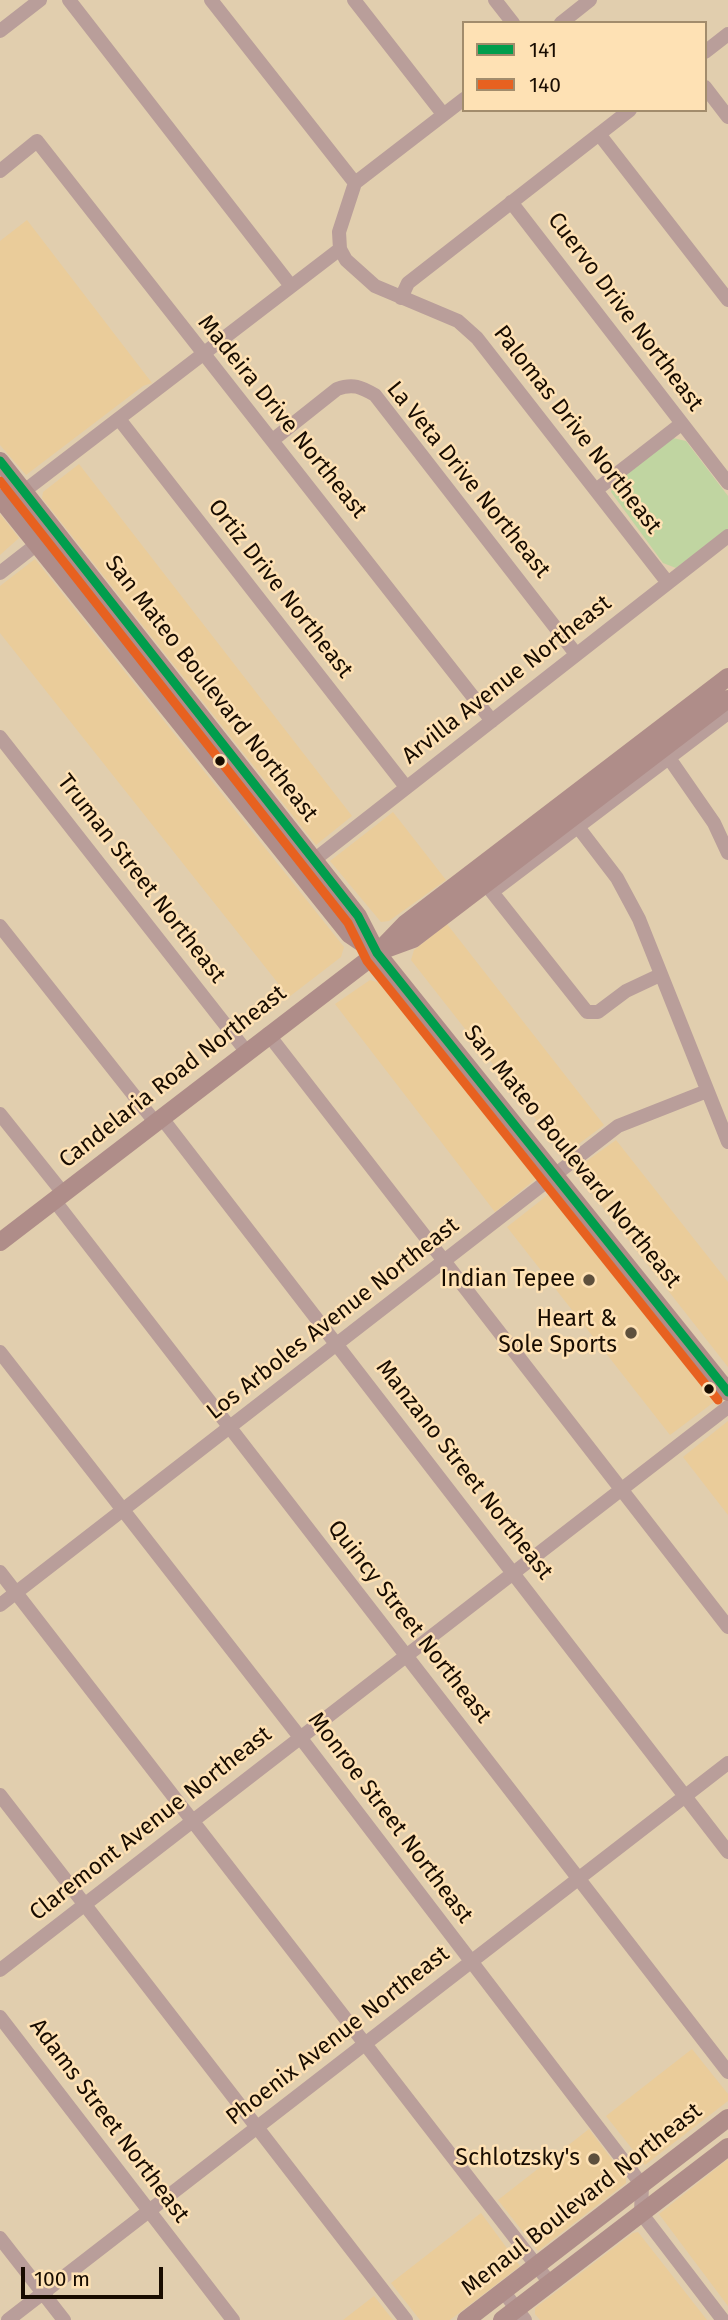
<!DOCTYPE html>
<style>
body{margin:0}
#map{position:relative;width:728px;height:2320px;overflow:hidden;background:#e1ceae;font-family:"Fira Sans",sans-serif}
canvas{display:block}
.legend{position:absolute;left:462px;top:21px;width:245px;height:91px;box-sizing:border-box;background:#fee1b4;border:2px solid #a28c6c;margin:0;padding:9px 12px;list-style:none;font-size:21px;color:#180c00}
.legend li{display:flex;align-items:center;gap:14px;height:35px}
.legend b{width:35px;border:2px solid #a28c6c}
.scale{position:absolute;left:21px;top:2267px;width:142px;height:32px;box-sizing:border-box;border:4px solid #180c00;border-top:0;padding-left:9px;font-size:21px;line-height:24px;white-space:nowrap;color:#180c00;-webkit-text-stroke:5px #fee1b4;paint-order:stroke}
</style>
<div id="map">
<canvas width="728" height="2320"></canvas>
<ul class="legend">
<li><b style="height:9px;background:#019e4d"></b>141</li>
<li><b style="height:9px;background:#e76120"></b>140</li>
</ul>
<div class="scale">100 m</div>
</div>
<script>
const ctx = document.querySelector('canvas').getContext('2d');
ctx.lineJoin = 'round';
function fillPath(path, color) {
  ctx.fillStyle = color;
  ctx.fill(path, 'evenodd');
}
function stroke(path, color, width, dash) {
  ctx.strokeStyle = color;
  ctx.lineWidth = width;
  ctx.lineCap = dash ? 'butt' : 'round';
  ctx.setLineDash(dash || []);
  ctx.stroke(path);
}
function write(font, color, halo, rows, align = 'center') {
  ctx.font = font + ' "Fira Sans",sans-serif';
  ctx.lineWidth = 5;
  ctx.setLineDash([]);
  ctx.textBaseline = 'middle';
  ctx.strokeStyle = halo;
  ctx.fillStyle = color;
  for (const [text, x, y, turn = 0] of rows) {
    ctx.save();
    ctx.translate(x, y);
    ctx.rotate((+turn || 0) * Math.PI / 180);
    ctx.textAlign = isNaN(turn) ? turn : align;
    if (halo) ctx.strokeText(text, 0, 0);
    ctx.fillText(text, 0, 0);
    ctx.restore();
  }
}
fillPath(new Path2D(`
 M27,220L152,383L143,386L26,475L0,445V241Z
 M79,464L352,816L316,845L42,498L43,492Z
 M0,514L19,538L0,555Z
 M35,559L344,947L341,957L289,997L0,633V586Z
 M393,812L446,880L389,921L381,922L330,861Z
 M447,924L604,1125L564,1155L411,960L414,950Z
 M370,980L380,983L420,1030L538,1177L495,1212L335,1004Z
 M616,1140L728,1282V1367L576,1173L577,1168Z
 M549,1194L714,1402L670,1435L507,1227Z
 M728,1421V1515L683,1457Z
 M692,2049L728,2094V2101L645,2165L606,2116Z
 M589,2129L626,2178V2183L538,2251L498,2200Z
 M728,2159V2306L659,2214Z
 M481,2213L520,2266L450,2320H420L391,2283Z
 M638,2232L707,2320H540L535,2314V2308L633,2233Z
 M374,2296L393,2320H343Z`), '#eacc9a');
fillPath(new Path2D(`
 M673,438L686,441L728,496V529L676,568L663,563L611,492L613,485Z`), '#c0d5a1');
stroke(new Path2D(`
 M69,0L291,286
 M211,0L355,183
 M354,0L443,114
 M495,0L513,23
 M561,23L590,0
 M0,31L40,0
 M705,52L728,34
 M705,87L728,117
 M464,99L355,183L339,232L340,249L346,260L375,286L458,321L477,338L668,583
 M599,134L728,300
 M0,171L37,141L492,721
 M511,202L728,483
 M401,298L408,283L630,110
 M119,419L406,787
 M274,439L337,389C353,383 361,387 375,395L576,654
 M596,490L681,424
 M6,505L340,249
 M0,573L55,530
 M0,737L246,1051
 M669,758L714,823L728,853
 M578,827L617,878L639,919L728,1142
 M314,860L728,536
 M488,887L587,1012H598L626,991L660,975
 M492,892L728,713
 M0,926L155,1122
 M268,1034L728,1627
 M0,1114L63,1193
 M161,1117L728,1852
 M54,1200L728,2072
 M0,1352L306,1745L642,2185L641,2213L723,2320
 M0,1572L550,2283
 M0,1605L618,1126L707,1091
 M0,1795L406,2320
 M0,1970L728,1407
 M0,2017L233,2320
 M0,2238L64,2320
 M503,2291L525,2320
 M8,2320L728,1763`), '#b99e9a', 14);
stroke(new Path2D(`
 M0,461L358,916L377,953L728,1392
 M0,498L349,934L374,951
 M383,950L413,939L728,699
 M0,1242L377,953L405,924L728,677
 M466,2320L728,2118
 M502,2320L728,2147`), '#af8d89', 18);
stroke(new Path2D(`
 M0,461L358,916L377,953L728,1392`), '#019e4d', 9);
stroke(new Path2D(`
 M0,481L348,923L367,961L718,1400`), '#e76120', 9);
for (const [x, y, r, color] of [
 [220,761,6,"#180c00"],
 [589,1280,7,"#5e503d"],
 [631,1333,7,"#5e503d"],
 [709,1389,6,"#180c00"],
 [594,2159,7,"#5e503d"]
]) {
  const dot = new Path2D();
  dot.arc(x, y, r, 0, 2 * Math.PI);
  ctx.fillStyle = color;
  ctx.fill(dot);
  stroke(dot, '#fee1b4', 2.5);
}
write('23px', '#180c00', '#fee1b4', [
 ["Cuervo Drive Northeast",625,312,53],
 ["Madeira Drive Northeast",282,417,51],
 ["Palomas Drive Northeast",577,430,52],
 ["La Veta Drive Northeast",468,480,51],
 ["Ortiz Drive Northeast",280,589,52],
 ["Arvilla Avenue Northeast",507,680,-38],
 ["San Mateo Boulevard Northeast",211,689,52],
 ["Truman Street Northeast",141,879,52],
 ["Candelaria Road Northeast",173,1077,-38],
 ["San Mateo Boulevard Northeast",572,1157,51],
 ["Los Arboles Avenue Northeast",333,1319,-38],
 ["Manzano Street Northeast",464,1470,52],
 ["Quincy Street Northeast",409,1622,52],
 ["Monroe Street Northeast",390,1818,53],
 ["Claremont Avenue Northeast",151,1824,-38],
 ["Phoenix Avenue Northeast",338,2036,-38],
 ["Adams Street Northeast",109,2121,53],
 ["Menaul Boulevard Northeast",582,2200,-38]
]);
write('23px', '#180c00', '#fee1b4', [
 ["Indian Tepee",575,1280],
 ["Heart &",617,1320],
 ["Sole Sports",617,1346],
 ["Schlotzsky's",580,2159]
], 'right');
</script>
